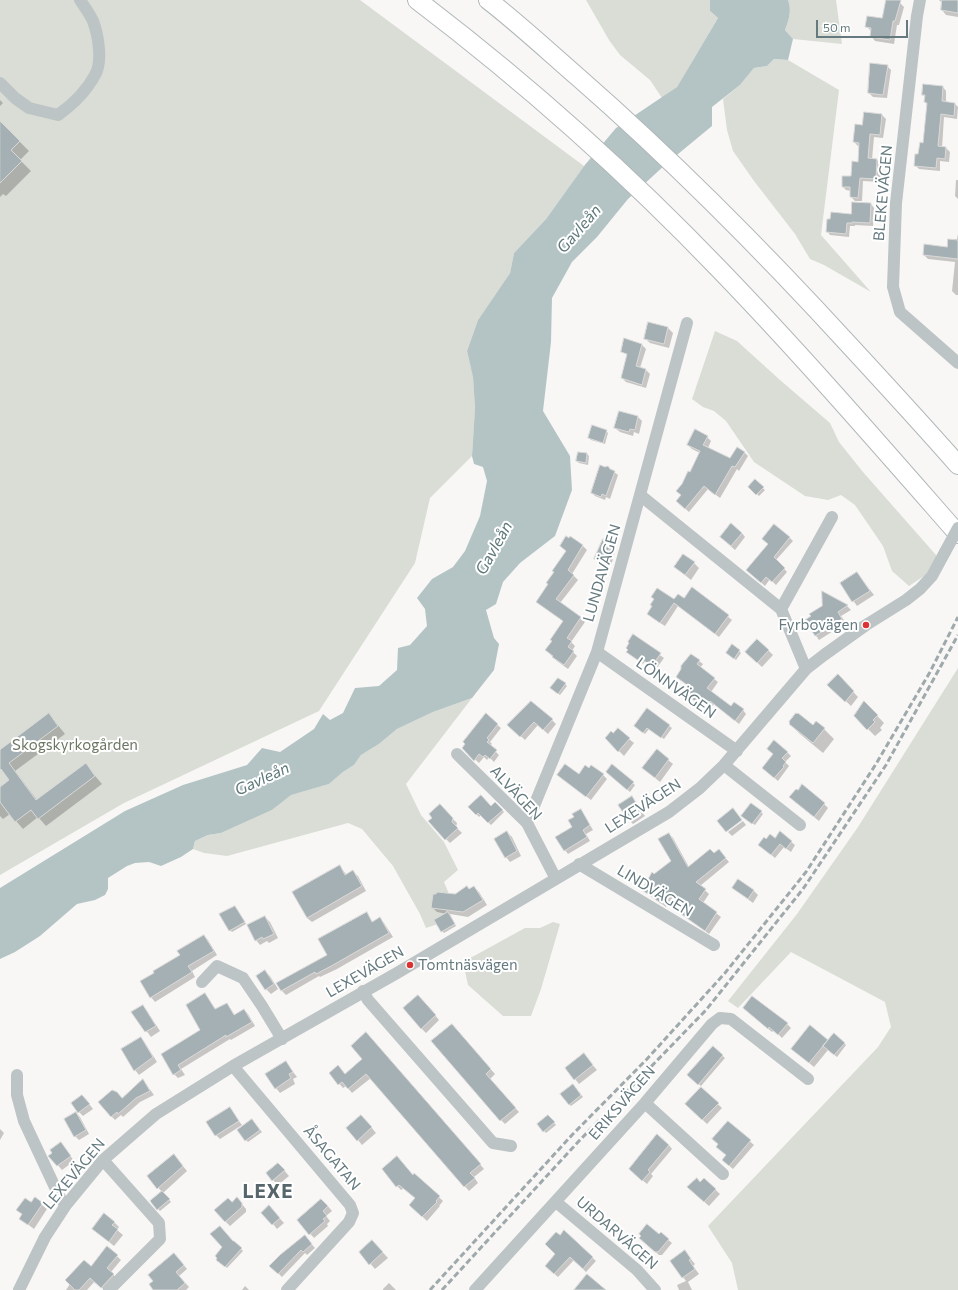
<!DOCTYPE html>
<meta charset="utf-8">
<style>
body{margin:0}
#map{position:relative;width:958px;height:1290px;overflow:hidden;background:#f8f7f6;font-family:Commissioner,sans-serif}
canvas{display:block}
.scale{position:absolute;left:816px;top:20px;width:92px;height:18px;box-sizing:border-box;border:2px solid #657a7f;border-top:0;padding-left:5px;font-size:12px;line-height:14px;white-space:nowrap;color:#657a7f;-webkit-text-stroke:3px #fff;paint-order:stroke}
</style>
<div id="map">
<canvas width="958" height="1290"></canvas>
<div class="scale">50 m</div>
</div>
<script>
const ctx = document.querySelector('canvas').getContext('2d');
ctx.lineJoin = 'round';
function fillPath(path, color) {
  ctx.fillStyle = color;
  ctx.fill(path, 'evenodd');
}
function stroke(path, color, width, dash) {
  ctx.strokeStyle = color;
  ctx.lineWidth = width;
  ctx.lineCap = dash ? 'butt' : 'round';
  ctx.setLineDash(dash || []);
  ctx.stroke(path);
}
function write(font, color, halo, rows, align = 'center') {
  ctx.font = font + ' Commissioner,sans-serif';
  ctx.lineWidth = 4;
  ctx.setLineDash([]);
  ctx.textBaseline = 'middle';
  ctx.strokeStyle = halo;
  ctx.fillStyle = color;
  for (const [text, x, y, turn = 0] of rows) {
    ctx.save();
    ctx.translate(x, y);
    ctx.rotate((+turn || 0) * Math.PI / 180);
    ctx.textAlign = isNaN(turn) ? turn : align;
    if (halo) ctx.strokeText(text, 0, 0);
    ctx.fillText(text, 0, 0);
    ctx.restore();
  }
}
fillPath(new Path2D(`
 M0,0H360L584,166L546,219L514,253L510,273L478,320L467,351L473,376L475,409L472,456L430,498L415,563L319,711L124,803L0,875Z
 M586,0H710V11L718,18L677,87L662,98L650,80L620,55L609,40Z
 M788,0H836L842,44L793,39L785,30C789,20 792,10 788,0Z
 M774,59L788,60L839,90L821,235L871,292L824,265L810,259L795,234L754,181L733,151L727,130L723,99L740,85L754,68L767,66Z
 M715,331L737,341L780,380L830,423L839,442L863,472L936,555V564L924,576L909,586L892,571L883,546L855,505L841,495L828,500L805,496L754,462L726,421L714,411L703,407L692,399Z
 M958,668V1290H738L732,1263L708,1226L878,1047L891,1027L885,1002L791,952L738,1008L728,1001L797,914L858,827Z
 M472,698L406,784L421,815L444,842L458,870L444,882L452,901L446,911L444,922L426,928L420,914L393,866L362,829L348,823L227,856L204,853L193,849L195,841L208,835L221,833L272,810L290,795L329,784L343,772L354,765L361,755L379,744L397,729L433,712Z
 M553,922L560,924L541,989L531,1016H503L468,985L463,962L525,928H540Z`), '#d9ddd5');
fillPath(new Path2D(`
 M710,0H788C792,10 789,20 785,30L793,39L788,60L774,59L767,66L754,68L740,85L712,107V126L666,164L628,199L597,237L572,262L552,298L551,342L543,411L570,456L572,490L555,536L520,563L503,582L496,604L486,610L494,638L499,644L494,670L472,698L433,712L397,729L379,744L361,755L354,765L343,772L329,784L291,795L272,810L221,833L208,835L195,841L193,849L181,857L161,866L149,862L135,863L127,866L108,878V889L105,895L95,900L77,904L40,936L15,952L0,959V888L125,811L183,785L247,765L262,748L280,752L314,729L323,714L330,720L343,713L355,688L379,686L397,670L398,648L410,645L427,626L425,609L417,598L432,579L453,567L465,551L480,516L487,481L483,467L474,464L472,456L475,408L473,377L467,351L478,320L510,273L514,253L546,219L584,166L616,128L677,87L718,18L710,11Z`), '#b4c4c5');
fillPath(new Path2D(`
 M887,0H901L900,3L904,7L899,25H897L894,44L875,41L871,36V31L867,27L882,19Z
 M939,0H958V17L946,15L942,10L943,4Z
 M887,66L891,70L887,98L873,97L869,93Z
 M943,87L946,91V103L955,104L958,107L957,119L944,117L942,148H946L950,152L949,162L940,161V171L919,169L915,165L923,144L927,105L925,102V97L923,95Z
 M0,100L3,103L0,106Z
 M865,113L882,115L886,119L883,138L874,137L872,160H877L881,164L880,182L863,181L862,201H855L851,197V191L846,190L843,187L852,177L859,163L860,146H858L854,142L863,126Z
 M0,122L29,151L20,160L31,171L6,196L3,194L0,197Z
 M956,180H958V199L955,196Z
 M853,203L871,204L874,208L873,226L855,225V226H850L849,237L830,235L827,231L852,215Z
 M958,234V295H956L952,291L955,262L928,259L924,255L948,248L952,239H957Z
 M649,324L668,328L673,333L669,348L650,343L645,338Z
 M642,345L646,349L640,368L646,370L650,374L646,388L626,382L622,378L628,356L622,351Z
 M620,412L638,417L642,421L639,434L634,432L633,436L620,432L615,428Z
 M606,431L608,433L605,444L591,440L589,438Z
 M707,437L711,441L708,448L730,459L744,452L748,456L739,471L737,469L720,498L708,489L689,512L681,505L682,495L700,453L692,449L688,445Z
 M578,453L587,454L589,456L588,465L579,463L577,461Z
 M608,467L618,475L610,499L606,497L605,500L595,496L592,493L605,468Z
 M755,481L765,490L759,496L750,487Z
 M742,533L745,537L735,550L725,541Z
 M790,538L793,541L776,560L787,572L776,585L770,579L765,586L748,571L769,544Z
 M604,540L611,542L616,547L611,566L600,563L596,559Z
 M583,546L587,550L572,574L578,580L560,603L585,622L571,642L575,646L572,651L577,656L568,669L557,661L546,650L564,622L537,602Z
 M694,563L699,568L691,580L675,567Z
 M857,573L874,595L857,606L841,583Z
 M692,588L732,620L719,637L678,606L665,626L652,618L655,599L674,601L684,600Z
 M823,593L847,606L851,610L841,616L846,623L819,640L806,621L823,606Z
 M633,636L664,658L656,669L645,661L643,664L628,652Z
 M758,640L773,655L762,667L751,657Z
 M739,651L741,653L736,660L730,655Z
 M699,661L703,664L700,668L718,682L711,692L731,707L743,710L746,714L739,724L714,704L709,711L686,694L691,688L681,680Z
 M838,676L858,697L851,706L829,685Z
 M565,684L567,686L560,695L553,690Z
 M865,703L884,723L880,728L882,730L875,736L855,716Z
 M647,710L672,728L664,739L649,729L645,734L637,728Z
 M49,714L65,734L15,771L37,800L85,764L102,784L46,826L38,817L23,829L10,814L3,819L0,816V788L11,780L0,765V751Z
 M486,715L501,728L490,742L492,744L490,746L499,755L494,762L489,757L487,760L484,757L479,763L463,748Z
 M517,715L552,720L556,724L548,734L538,725L525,740L513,729Z
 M790,724L824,729L834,739L823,753L800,734Z
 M606,738L629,739L634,743L624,756Z
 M657,751L673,764L660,782L643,768Z
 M787,752L791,756L785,762L789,766L778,781L766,771Z
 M612,765L635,785L630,792L607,772Z
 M589,769L603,775L607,779L591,800L558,775H579Z
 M631,797L645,816L633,824L628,819Z
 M794,801L824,804L828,808L819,821Z
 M495,803L504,812L491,825L481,815L479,817L470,807H491Z
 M444,810L457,823L456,827L462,833L450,843L446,839L434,818Z
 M580,811L584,815L593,830L586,834L590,841L568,854L565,850L573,827L575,817Z
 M761,812L763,814L755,825L746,819Z
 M743,821L746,825L732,836L728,832Z
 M507,832L512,837L521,856L510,862L506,857Z
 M780,833L795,845L791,852L784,847L775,858L759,845L767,840L775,839Z
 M669,834L673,838L689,867L714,854L723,855L729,862L700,886L709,894L703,903L721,917L709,934L682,914L688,906L675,895L666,907L643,890L654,875L673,862Z
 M339,866L347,875L353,872L358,876L366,891L312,922L307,918Z
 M474,887L479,892L487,905L468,917L450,914L456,926L444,933L442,931L447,914L437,912L432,907L455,895Z
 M733,888L753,890L758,895L753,903Z
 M235,907L246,924L232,932L230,930Z
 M366,913L373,922L380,919L384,923L393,937L337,969L320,977L319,976L286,995L282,991L329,955Z
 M265,917L270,922L278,938L269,943L267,941L260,945L256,940Z
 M204,936L208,940L217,955L192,971L195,977L155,1002L151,997L142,982L181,955Z
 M265,972L270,976L278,989L271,994L266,989Z
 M205,994L216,1010L227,1004L235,1015L244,1010L248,1014L255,1026L231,1040L230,1039L181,1069L185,1075L178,1078L174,1074L162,1054L202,1031Z
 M423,1001L439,1020L426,1033L421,1028Z
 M142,1006L147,1011L160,1031L151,1037L133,1013Z
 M747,1011L787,1024L791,1028L782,1038L774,1030L772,1032Z
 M810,1027L828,1041L844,1043L846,1045L837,1057L828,1050L814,1067L792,1049Z
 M456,1030L495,1074L490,1079L519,1112L505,1124L501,1120Z
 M141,1038L145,1043L157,1062L139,1075L135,1070Z
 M370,1038L484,1169L474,1177L478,1183L469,1191L371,1078L352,1093L346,1086L343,1088L330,1073L345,1074L363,1059Z
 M713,1047L725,1058L701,1086L688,1075Z
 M584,1055L597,1070L579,1084L575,1079Z
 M286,1063L297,1077L293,1079L295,1084L280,1093L276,1088Z
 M143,1080L154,1095L140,1102L123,1117L121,1115L115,1120L111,1116L123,1099Z
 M575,1087L583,1097L571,1106L569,1104Z
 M701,1088L722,1108L707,1124L686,1104Z
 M86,1100L93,1109L83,1116L79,1112Z
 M229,1108L242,1125L220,1139L216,1135Z
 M76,1113L80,1117L89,1134L79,1140L75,1136Z
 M548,1116L556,1125L546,1133L544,1131Z
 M252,1120L262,1132L248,1142L246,1140Z
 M366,1121L376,1133L362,1145L358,1140Z
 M728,1122L754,1145L733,1169L727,1164Z
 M0,1129L4,1133L0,1140Z
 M669,1145L672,1149L651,1174L653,1176L647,1184L634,1173Z
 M65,1148L74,1161L62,1170L50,1156Z
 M178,1160L187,1171L163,1193L171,1202L160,1211L151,1202L162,1192L148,1176Z
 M283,1169L289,1176L278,1185L267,1174Z
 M415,1174L443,1201L439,1206H440L427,1221L410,1205L416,1199L404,1188L401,1190L397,1186Z
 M704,1179L720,1194L709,1206L693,1192Z
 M35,1199L47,1209L34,1229L26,1223L23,1215L18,1210L31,1204Z
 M232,1203H241L246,1209V1212L230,1226L225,1221Z
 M326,1204L332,1211L326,1216L330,1221L327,1224L328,1226L314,1238L298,1220Z
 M273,1211L284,1223L277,1229L273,1224Z
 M114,1222L119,1227L117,1230L123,1235L114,1246L93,1229Z
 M564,1231L596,1261L586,1272L574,1260L558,1277L549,1269L557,1254L560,1236Z
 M661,1234L672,1243L662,1255H659L644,1242L659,1236Z
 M308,1240L315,1248L307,1255L305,1253L282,1277L271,1266Z
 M234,1242L243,1251L227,1268L218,1260Z
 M377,1246L388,1258L375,1269L360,1252Z
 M107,1247L121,1260L111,1272L117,1279L104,1290L95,1281L87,1290H66L70,1284L91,1267Z
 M685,1252L695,1264L693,1266L699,1274L688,1282L692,1290H679L677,1285L686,1281L671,1261Z
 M178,1258L187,1269L179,1276L189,1287L186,1290H155Z
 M389,1283L396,1290H383V1289Z
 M245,1286L249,1290H242Z`), '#0003');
const building = new Path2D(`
 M886,0H901L895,21H893L890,40L870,37L871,28L865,27L867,16L882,18Z
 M942,0H958V13L941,10Z
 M870,63L888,65L883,95L868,93Z
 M923,84L943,86L942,101L955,103L954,116L941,114L938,146L946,147L945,159L937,158L936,168L914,166L915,154H918L920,142L923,143L927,103L924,102L925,95H922Z
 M864,112L882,114L880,135L870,134L868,158L877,159L876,179L860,178L858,198L850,197V187H842V176H851L852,161L858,162L859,143L853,142L855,124L862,125Z
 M0,121L20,141L11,150L22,161L0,183Z
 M852,202L871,203L870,223L852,222V223H847L846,234L826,232L827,219H830L831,212L851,214Z
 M948,239L958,240V259L923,255L924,244L947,247Z
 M648,322L668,327L664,344L644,339Z
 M624,338L642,344L636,366L646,369L642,385L621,378L627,354L621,352Z
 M619,411L638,416L635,430L630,429L629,432L614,428Z
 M592,425L607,430L603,443L588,438Z
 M695,429L708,436L703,445L730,458L737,447L745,452L735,467L732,466L715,495L704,486L685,509L676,501L681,495L676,491L682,484L688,471L690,472L700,451L687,445Z
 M578,452L587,453L586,463L576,461Z
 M600,465L605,467L608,466L610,469L615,471L606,496L602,494L601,497L591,493Z
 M755,479L764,487L756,495L748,487Z
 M731,523L742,533L731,546L720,537Z
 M774,524L790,537L774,557L785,568L772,582L766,577L761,583L746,570L768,544L762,539Z
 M566,536L569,538L570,536L583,545L568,570L574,575L556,599L581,617L567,638L572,641L568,647L574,651L564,665L552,657L553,656L545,650L552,641L550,640L563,621L536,602L548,584L546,583L554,572L552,571L566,551L560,546Z
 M603,539L611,541L606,561L594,559Z
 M683,554L695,562L685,575L674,567Z
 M857,572L870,591L852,602L840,583Z
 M692,587L729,615L715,634L674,603L660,623L647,614L652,606L650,605L654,599L651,597L657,588L674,599L678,594L684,598Z
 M822,591L848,605L838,612L842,619L815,636L805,620L811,616L809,614L822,606Z
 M633,634L661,653L652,666L641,659L639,661L626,652L628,650L626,648L629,643L628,642Z
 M757,639L769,650L757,663L745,652Z
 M732,644L740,650L734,659L726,653Z
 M691,654L700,660L697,664L715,678L707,688L731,706L734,702L744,709L735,721L710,701L705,708L685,694L690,687L676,677L681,669V666Z
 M838,674L854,691L845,702L827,685Z
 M558,678L566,683L558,694L550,688Z
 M531,701L553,719L543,730L534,722L520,737L507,725Z
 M864,701L878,715L873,720L875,722L867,730L854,716Z
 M647,708L670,725L661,738L647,728L643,733L634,726Z
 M49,713L58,726L9,763L36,800L86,763L95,776L38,819L31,810L15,822L0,802V787L9,780L1,769L0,770V750Z
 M486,713L498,724L487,738L489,740L487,742L497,750L490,759L485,755L483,757L479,754L474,761L462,748L465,744L463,742Z
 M796,713L797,714L798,713L813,725L816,721L825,728L813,743L789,724L790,723L789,722Z
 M618,728L630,738L618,752L605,738L611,731L613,733Z
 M774,740L788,752L782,758L786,762L783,766L784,767L774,778L762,768L773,754L767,749Z
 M657,749L669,759L655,778L642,768Z
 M565,764L579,774L585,765L589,768L591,765L604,774L586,797L557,775Z
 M612,764L634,782L627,790L606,772Z
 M802,784L825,803L814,817L789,797L796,789L798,790Z
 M481,795L491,806L495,802L503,810L488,823L478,813L476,815L468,807Z
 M632,796L641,811L628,820L618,805Z
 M751,803L762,811L752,824L741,816Z
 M440,804L453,818L452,822L458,828L445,840L428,821L432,818L429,814Z
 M733,808L742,820L726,832L717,821Z
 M581,809L590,825L583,830L587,837L564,851L555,837L572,827L568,820L574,817L572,814Z
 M507,831L517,851L505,858L494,839Z
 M780,831L792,841L786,849L780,844L771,855L758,845L764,837L766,839L770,834L775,838Z
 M669,833L688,867L710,849L714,853L719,849L726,858L696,882L706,889L699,899L717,912L705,931L681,914L686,906L671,892L662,904L642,890L652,872L654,874L671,861L658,839Z
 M340,865L345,875L353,870L362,886L307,918L292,892Z
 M738,879L754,890L748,899L732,888Z
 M467,886L469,889L474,886L483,900L463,912L431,908L433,894H436L437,892L455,894Z
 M235,906L245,922L229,931L219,914Z
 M367,912L372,922L380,917L389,933L333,965L316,974L315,972L281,991L276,983L327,955L318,939Z
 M448,912L455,924L441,932L434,920Z
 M265,916L274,934L263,939L262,937L255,941L247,925Z
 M204,935L214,951L188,966L192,972L150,998L140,981L154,973L153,971L180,955L177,951Z
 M265,970L274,984L265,990L256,976Z
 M205,993L215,1009L227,1003L234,1015L244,1009L252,1022L226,1037V1035L178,1065L181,1070L173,1075L161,1054L200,1030L186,1005Z
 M418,995L436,1015L421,1029L403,1008Z
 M752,996L788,1023L778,1035L769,1027L768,1029L743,1008Z
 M143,1005L156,1026L145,1032L131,1012Z
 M452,1024L491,1069L486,1074L516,1108L500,1121L431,1041Z
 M810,1025L828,1040L809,1063L791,1049Z
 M366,1032L481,1164L470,1173L475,1178L464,1187L366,1074L348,1089L342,1082L338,1085L329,1073L338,1065L345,1074L362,1059L351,1046Z
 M834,1033L845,1043L834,1055L823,1046Z
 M141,1037L153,1057L134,1071L121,1049Z
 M713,1046L723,1055L698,1085L687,1075Z
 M584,1053L593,1065L574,1080L565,1068Z
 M286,1061L293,1072L289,1074L291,1078L275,1089L265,1074Z
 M143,1079L150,1091L136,1098L118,1114L117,1112L111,1117L98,1102L112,1090L117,1092L122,1098Z
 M573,1084L581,1095L569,1105L560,1094Z
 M701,1087L719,1103L702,1120L685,1104Z
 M82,1095L90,1104L78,1113L71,1103Z
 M230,1107L239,1121L215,1136L206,1122Z
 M76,1112L86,1130L74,1137L64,1119Z
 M361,1115L372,1127L357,1141L346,1128Z
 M548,1115L555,1122L543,1132L537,1124Z
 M252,1119L260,1130L245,1141L237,1130Z
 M728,1121L751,1140L729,1166L722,1160L726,1155L716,1147L718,1144L712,1139Z
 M657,1134L669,1145L648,1170L650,1172L642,1181L629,1169Z
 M61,1142L71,1156L57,1166L48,1156L52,1153L50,1150Z
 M174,1154L183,1166L157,1189L147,1176Z
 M397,1156L413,1175L414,1173L440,1196L436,1201L437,1202L422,1217L409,1205L415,1198L399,1185L396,1187L382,1169Z
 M278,1163L285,1170L272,1181L266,1173Z
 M697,1178L700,1182L704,1178L716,1189L704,1202L687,1187Z
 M162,1191L170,1199L157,1210L150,1201Z
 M35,1197L43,1203L28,1225L19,1219L22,1214L16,1210L25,1198L31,1202Z
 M237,1197L242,1203V1207L225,1222L214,1210L228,1198L232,1202Z
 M321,1199L328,1206L323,1211L327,1216L323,1219L325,1221L309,1235L297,1220Z
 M269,1205L280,1218L272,1225L261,1213Z
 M104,1213L115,1222L112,1225L118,1229L109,1242L92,1229Z
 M647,1224L659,1234L661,1232L669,1239L658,1252H655L639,1238L641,1236L639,1234Z
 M220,1226L233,1241H234L242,1248L225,1267L216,1260L217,1258L215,1256L222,1247L210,1234Z
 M564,1230L593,1257L583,1269L570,1257L554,1274L545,1266L555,1254L545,1244L556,1232L560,1235Z
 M305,1235L312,1244L303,1252L301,1250L278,1274L269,1266L280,1255Z
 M372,1240L383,1252L369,1265L359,1252Z
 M107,1246L118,1255L107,1268L114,1274L101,1288L90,1278L79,1290H75L65,1280L84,1260L91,1266Z
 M685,1250L691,1259L689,1260L695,1269L682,1278L670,1261Z
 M174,1253L184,1265L176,1272L185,1283L177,1290H153L149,1284L153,1281L148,1275Z
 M587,1274L606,1290H574Z`);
fillPath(building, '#a4b0b3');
stroke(building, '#dad9d8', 1);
const highway = new Path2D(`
 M417,0C525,82 626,172 720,270C802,355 880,445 958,534
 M488,0C519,24 549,52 579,78C675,162 765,253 851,347C887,386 923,425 958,465`);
stroke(highway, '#b1b7b9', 20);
stroke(new Path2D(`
 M920,0L917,16L896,203L893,287L900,312L958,363
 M0,83L15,98L29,108L58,115C72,105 87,90 95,75C103,62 98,34 93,21C90,14 84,6 80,0
 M640,495L781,609L806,669
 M781,609L832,517
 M597,652L737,751
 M457,754L527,823L556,879
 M724,765L800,825
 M527,823L597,652L687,323
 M579,864L714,945
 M202,982L217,966L243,978L262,1006L282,1039
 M363,991L368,1000L493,1143L511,1146
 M233,1066L350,1205L353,1213L349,1222L287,1290
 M17,1075V1095L24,1121L60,1198L66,1205
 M645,1103L723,1174
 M103,1160L159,1223L160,1239L109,1290
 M556,1202L637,1270L655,1290
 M19,1290L45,1237L66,1205L103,1160L156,1114L233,1066L397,973L669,812L700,788L724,765L806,669L824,655L866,625L906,600L920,589L932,576L945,552
 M475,1290L645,1103L712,1024L720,1018L731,1019L808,1079`), '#bdc4c5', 12);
stroke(highway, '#fff', 18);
stroke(new Path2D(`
 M430,1290L572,1135L647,1059L725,973L806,872L876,764L930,672L958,617
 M442,1290L578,1142L706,1010L803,889L886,765L958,635`), '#9fa9ac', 3, [6, 3]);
stroke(new Path2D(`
 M945,552L958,528`), '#bdc4c5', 12);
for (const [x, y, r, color] of [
 [866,625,4,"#db3334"],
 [410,965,4,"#db3334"]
]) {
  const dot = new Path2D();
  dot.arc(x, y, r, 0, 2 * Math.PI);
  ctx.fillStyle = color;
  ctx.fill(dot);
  stroke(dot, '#fff', 1.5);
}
write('15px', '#657a7f', '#fff', [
 ["BLEKEVÄGEN",883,193,-85],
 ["LUNDAVÄGEN",602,573,-74],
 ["LÖNNVÄGEN",676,688,35],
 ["ALVÄGEN",516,793,47],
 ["LEXEVÄGEN",643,806,-33],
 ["LINDVÄGEN",655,891,31],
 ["LEXEVÄGEN",365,972,-30],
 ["ERIKSVÄGEN",622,1103,-49],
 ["ÅSAGATAN",332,1158,50],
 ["LEXEVÄGEN",74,1174,-50],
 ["URDARVÄGEN",617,1233,41]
]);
write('15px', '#657a7f', '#fff', [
 ["Fyrbovägen",858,625],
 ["Tomtnäsvägen",418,965,"left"]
], 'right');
write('15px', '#6c7763', '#fff', [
 ["Skogskyrkogården",75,745]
]);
write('italic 16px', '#5f7879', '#fff', [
 ["Gavleån",579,229,-49],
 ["Gavleån",494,548,-61],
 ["Gavleån",262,779,-25]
]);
ctx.letterSpacing = '1px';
write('bold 19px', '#56666a', '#fff', [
 ["LEXE",268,1192]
]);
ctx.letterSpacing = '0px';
</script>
